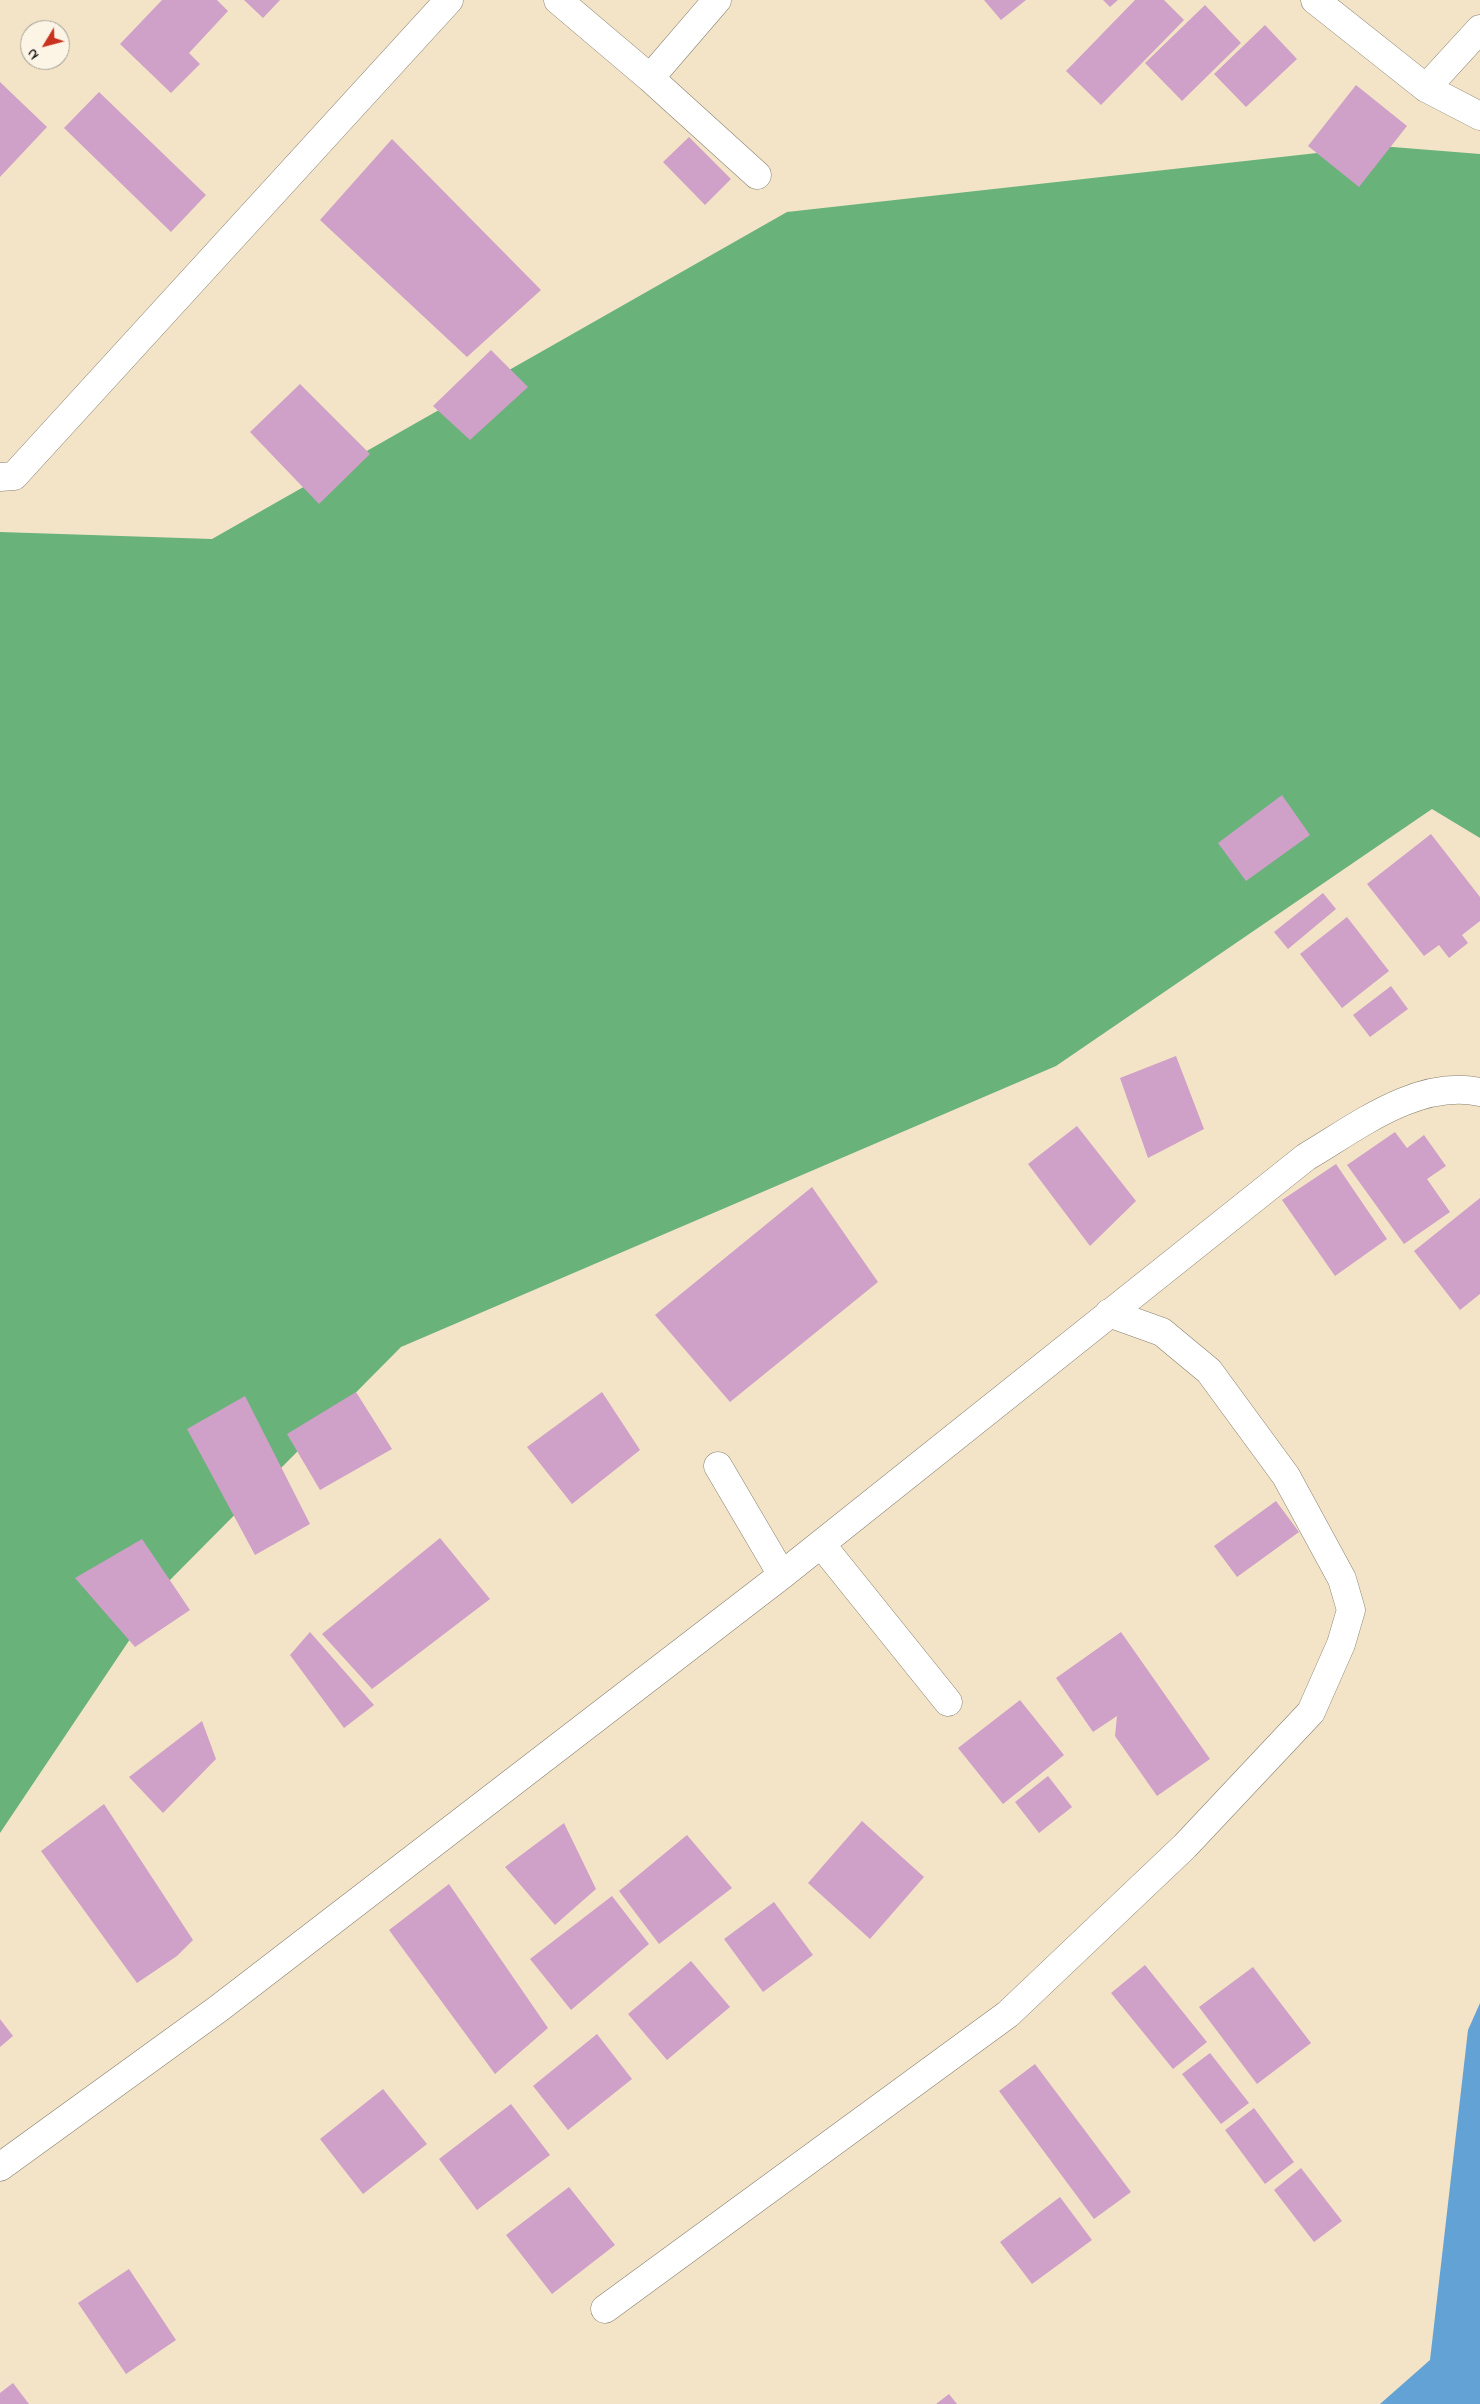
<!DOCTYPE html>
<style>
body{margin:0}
#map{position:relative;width:1480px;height:2404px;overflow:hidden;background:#f3e4c8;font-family:"Indie Flower",sans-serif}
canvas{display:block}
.north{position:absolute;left:20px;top:20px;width:50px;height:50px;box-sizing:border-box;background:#fcf5e5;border:1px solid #a29e95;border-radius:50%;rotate:233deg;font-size:14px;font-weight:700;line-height:20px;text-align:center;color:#1c1c1c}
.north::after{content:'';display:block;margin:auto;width:18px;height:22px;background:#c8321e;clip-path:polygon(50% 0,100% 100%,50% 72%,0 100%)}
</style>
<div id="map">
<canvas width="1480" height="2404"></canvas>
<div class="north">N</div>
</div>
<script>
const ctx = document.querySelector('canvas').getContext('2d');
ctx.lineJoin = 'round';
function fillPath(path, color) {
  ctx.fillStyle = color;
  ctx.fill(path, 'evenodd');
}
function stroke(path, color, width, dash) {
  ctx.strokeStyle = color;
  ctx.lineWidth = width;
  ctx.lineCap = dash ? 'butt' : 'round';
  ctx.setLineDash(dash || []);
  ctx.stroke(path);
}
fillPath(new Path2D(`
 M1380,146L1480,154V838L1432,809L1056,1066L401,1347L169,1581L0,1833V532L212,539L787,212Z`), '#69b279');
fillPath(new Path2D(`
 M1480,2003V2404H1380L1430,2360L1468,2030Z`), '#62a2d5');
fillPath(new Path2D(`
 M162,0H217L228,11L189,53L200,64L171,93L120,44Z
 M244,0H280L263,18Z
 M984,0H1026L1001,20Z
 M1103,0H1118L1110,7Z
 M1135,0H1164L1184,20L1101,105L1066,71Z
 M1205,5L1241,43L1182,101L1145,63Z
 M1265,25L1297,59L1246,107L1214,74Z
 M0,82L47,127L0,177Z
 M1356,85L1407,126L1359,187L1308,146Z
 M99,92L206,195L171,232L64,128Z
 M689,137L731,179L705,205L663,162Z
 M392,139L541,290L467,357L320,220Z
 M491,350L528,387L470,440L433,406Z
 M300,384L370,454L319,504L250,432Z
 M1282,795L1310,835L1246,881L1218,843Z
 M1431,834L1480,897V921L1462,935L1468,943L1449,958L1439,945L1424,956L1367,884Z
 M1323,893L1336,909L1288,949L1274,932Z
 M1347,917L1389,971L1342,1008L1300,954Z
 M1391,986L1408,1009L1370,1037L1353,1015Z
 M1176,1056L1204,1129L1148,1158L1120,1078Z
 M1077,1126L1136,1201L1090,1246L1028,1164Z
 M1395,1132L1407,1148L1424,1135L1446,1166L1427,1179L1450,1212L1404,1244L1347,1165Z
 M1336,1164L1387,1239L1335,1276L1282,1200Z
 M812,1187L878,1282L730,1402L655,1315Z
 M1480,1198V1294L1460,1310L1414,1251Z
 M356,1392L392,1449L320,1490L287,1434Z
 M602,1392L640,1450L572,1504L527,1447Z
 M245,1396L310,1524L255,1555L187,1429Z
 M1276,1501L1299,1532L1237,1577L1214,1546Z
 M440,1538L490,1599L372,1689L322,1634Z
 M142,1539L190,1610L135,1647L75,1578Z
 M310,1632L374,1705L344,1728L290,1655Z
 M1121,1632L1210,1759L1157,1796L1115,1736L1117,1716L1093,1732L1056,1678Z
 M1020,1700L1064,1755L1003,1804L958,1748Z
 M202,1721L216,1759L163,1813L129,1777Z
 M1048,1776L1072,1807L1039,1833L1015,1802Z
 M104,1804L193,1940L177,1956L137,1983L41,1851Z
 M862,1821L924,1877L870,1939L808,1883Z
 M564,1823L596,1889L555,1925L505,1867Z
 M687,1835L732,1888L659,1944L619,1891Z
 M449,1884L548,2028L495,2074L389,1930Z
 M612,1896L649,1944L571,2010L530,1959Z
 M774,1902L813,1955L763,1992L724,1939Z
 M691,1961L730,2007L667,2060L628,2014Z
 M1145,1965L1207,2042L1173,2069L1111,1993Z
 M1253,1967L1311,2043L1257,2084L1199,2007Z
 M0,2019L13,2036L0,2047Z
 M597,2034L632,2079L568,2130L533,2086Z
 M1210,2053L1249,2103L1221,2124L1182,2074Z
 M1035,2064L1131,2192L1094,2219L999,2091Z
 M383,2089L427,2144L363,2194L320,2139Z
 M511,2104L550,2155L477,2210L439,2159Z
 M1254,2108L1294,2162L1265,2184L1225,2130Z
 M1301,2168L1342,2221L1314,2242L1274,2190Z
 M569,2187L615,2245L552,2294L506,2235Z
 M1060,2197L1092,2240L1032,2284L1000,2242Z
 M129,2269L176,2340L126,2374L78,2303Z
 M13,2383L29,2404H0V2393Z
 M949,2394L957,2404H936Z`), '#cfa0c8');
const minor = new Path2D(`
 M558,0L650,78L757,175
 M1315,0L1426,88L1480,116
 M650,78L717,0
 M1426,88L1480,29
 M0,477L14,476L449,0
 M718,1466L782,1575
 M821,1544L948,1702
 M0,2167L218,2009L782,1575L1306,1157C1357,1127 1417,1079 1480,1092
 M605,2309L1008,2014L1185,1846L1311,1712L1341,1644L1351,1610L1342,1579L1286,1476L1209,1371L1162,1332L1109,1313`);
stroke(minor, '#888072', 29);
stroke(minor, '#fff', 28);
</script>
